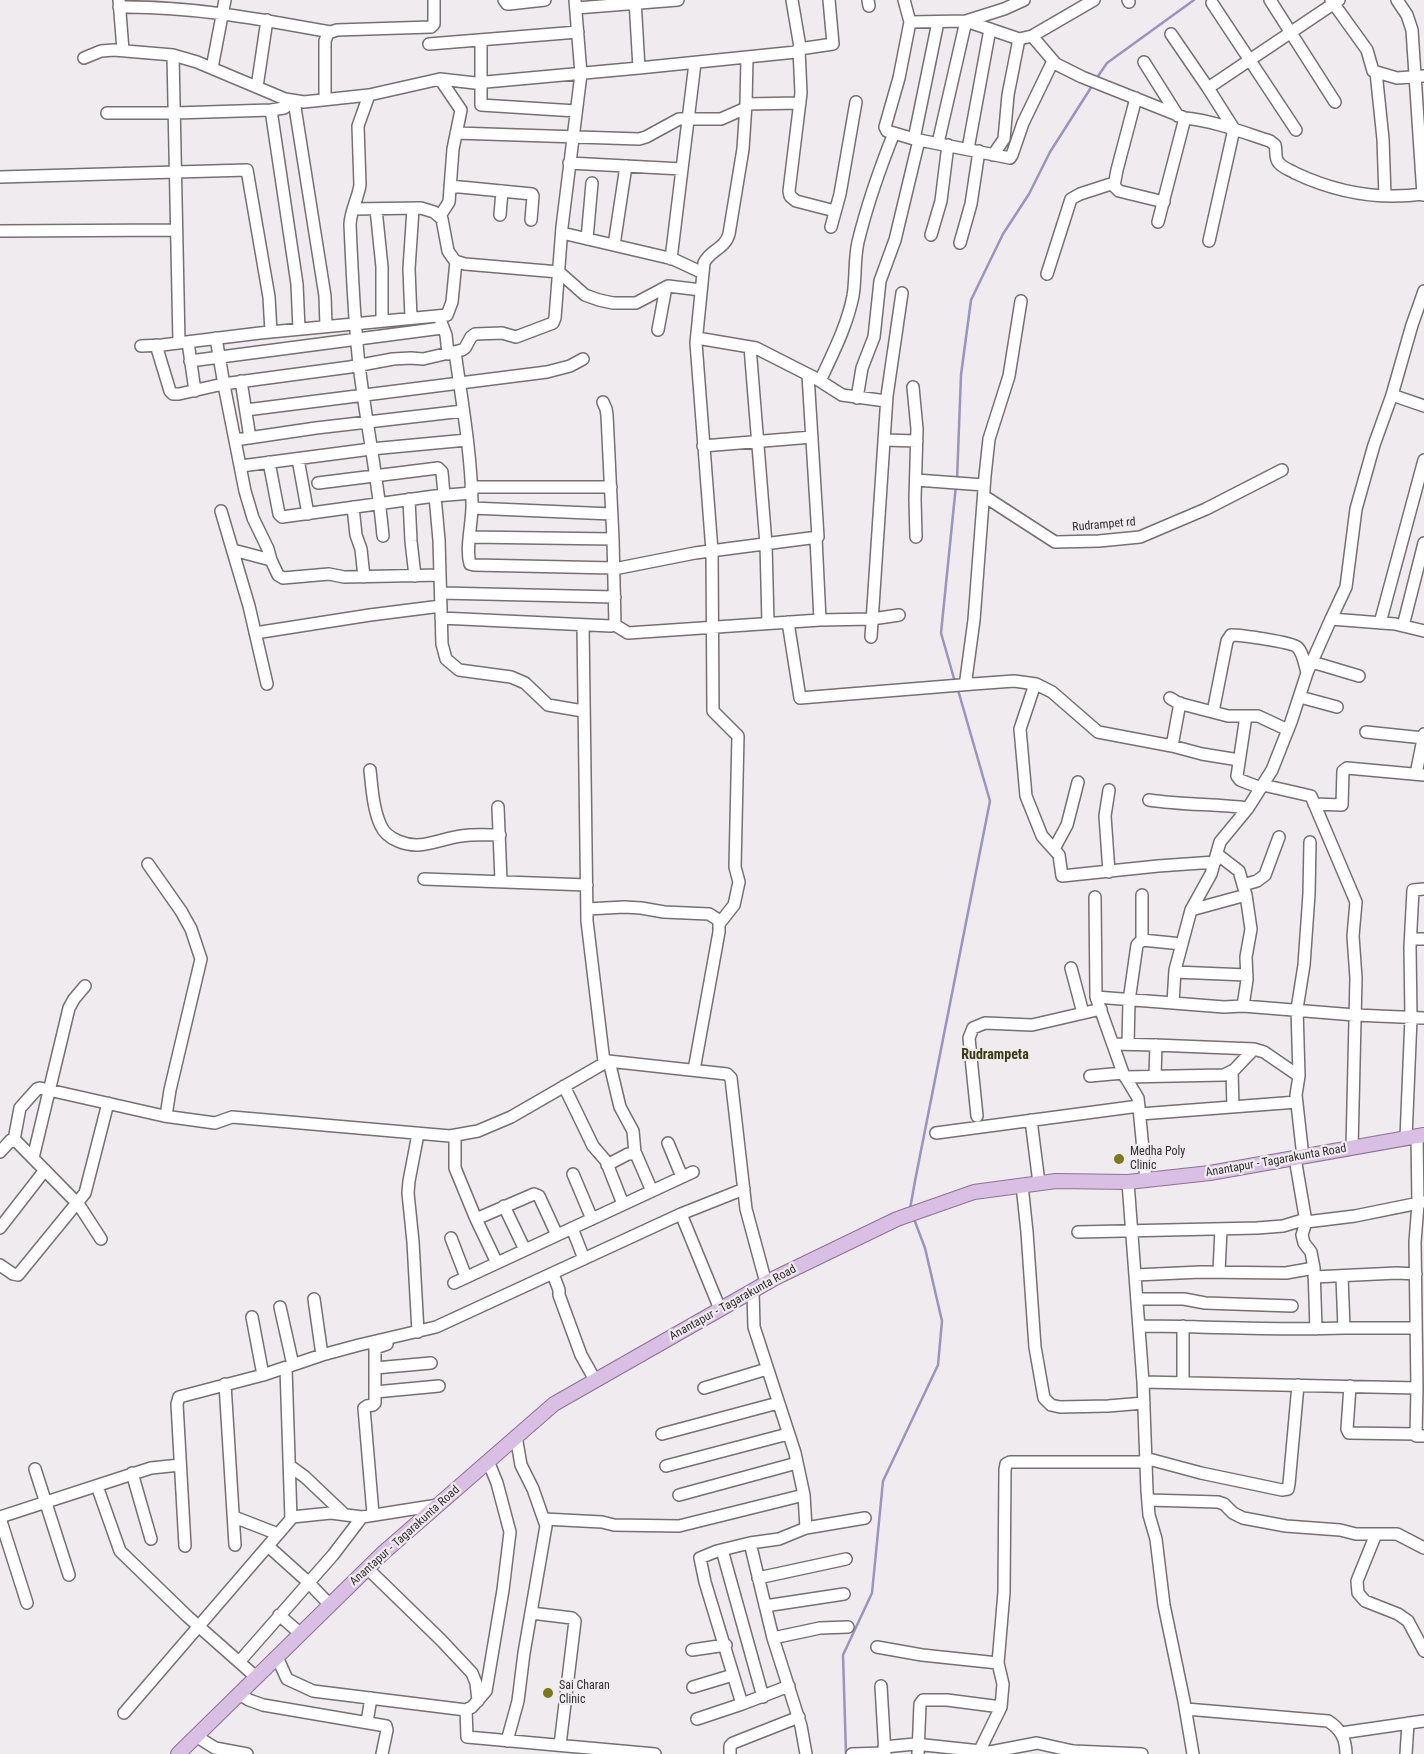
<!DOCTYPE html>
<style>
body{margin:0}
canvas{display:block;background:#f0ebee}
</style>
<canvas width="1424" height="1754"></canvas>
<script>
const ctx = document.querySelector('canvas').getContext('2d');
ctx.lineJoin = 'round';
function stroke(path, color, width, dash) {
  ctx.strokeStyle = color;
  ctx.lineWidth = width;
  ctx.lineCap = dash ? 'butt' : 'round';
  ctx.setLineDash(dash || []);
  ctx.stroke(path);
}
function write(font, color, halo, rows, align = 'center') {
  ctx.font = font + ' "Roboto Condensed",sans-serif';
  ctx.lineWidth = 4.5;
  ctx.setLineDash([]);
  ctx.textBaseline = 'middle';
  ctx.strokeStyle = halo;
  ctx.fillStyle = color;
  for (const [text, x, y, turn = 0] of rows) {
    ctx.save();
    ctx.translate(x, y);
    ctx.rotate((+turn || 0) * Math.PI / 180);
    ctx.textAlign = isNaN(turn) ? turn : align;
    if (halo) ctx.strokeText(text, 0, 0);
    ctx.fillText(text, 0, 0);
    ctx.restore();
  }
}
stroke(new Path2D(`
 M1096,79L1107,63L1194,0
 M957,480L961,375L971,300L1003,234L1029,194L1050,152L1092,86
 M955,682L941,633L956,485
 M910,1209L915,1181L990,801L958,690
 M846,1754L843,1655L872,1593L883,1481L938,1365L942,1321L925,1248L914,1219`), '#9a94c0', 2.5);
const minor = new Path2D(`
 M119,0L123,50
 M504,0L507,4H509L545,0
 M635,0L639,68
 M829,0L833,44L799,49L801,93L789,191L790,196L796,201L835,211
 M868,0L869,6
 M904,0L910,22L966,21L1019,39L1032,36L1056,64L1082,77L1185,118C1214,121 1242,132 1270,141L1275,145C1277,151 1274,158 1279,163C1283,168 1290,170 1295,173C1335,192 1380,200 1424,194
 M1128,0L1129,2
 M1270,0L1335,102
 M1331,0L1367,50L1373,71L1397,78L1424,76
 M1397,0L1407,15L1412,30L1423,195
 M1212,3L1296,130
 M119,7C192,6 259,19 330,32
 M576,8L678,0
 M910,22L899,78L885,127L887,131L914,139
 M938,22L914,139L1010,158L1012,155L1023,123L1053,61
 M1171,34L1208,88L1234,129L1209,241
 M1032,36L1094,0
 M481,40V105L576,111
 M429,44L578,32
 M173,55L179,343
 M84,58L101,51L114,50L173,55L197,62L285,99L304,102L369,95L440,79L475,83L639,68L796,52L800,47L792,0
 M1144,62L1178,116
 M212,68L225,0
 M1376,72L1383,139L1385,196
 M257,87L267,20
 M1208,88L1339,0
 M369,95L358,126L360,185C358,198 351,210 350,224C352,271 354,318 359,365C366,422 378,479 383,536
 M1136,98L1117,170L1114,186L1119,191L1164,202
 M325,99V41L328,33L337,30L431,27L434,24V0
 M294,101L325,296L326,326
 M746,104L800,103
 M271,110L297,284L299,329
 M107,113H175L271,110L284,108L294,101
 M456,133L639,139L646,137L679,119H721L746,108
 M938,143L966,21L1004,9L1024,0
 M968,149L990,29
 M993,155L1004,139L1008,95L1019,39
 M569,163L682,169
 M0,177L247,170L269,297L271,332
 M450,186L532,194L533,196L531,220
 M353,209L421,208L434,212L442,219L448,251L455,261L465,264L559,272L585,295L599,300L613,303H636L668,286L701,290
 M376,209L382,267V320
 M500,215L502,191
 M440,216L449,202L453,149L461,110L440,79
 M1158,222L1185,118
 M831,227L840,194L856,102
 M0,231L176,230
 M562,233L673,259L703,273
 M931,235L941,201L948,145
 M587,239L592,183
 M960,243L971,204L979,151
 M614,245L626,166
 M671,259L695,63
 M1047,274L1071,199L1080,194L1114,183
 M1021,301L1009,376L989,439L985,476L974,620L966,679L969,683L973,684L1014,681L1036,684L1052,692L1098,732L1172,746
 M411,318L409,269L413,209
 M441,322L446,335L448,354
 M658,330L666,287
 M216,338L224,385L245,491L253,518L268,549L271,560
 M697,338L756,348L817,379L842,395L886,401
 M188,342L195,391
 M156,345L170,391L173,394H179L223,384L350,367L393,359L411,358L423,359L462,350L465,348L471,337L475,334L502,333L516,337L553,323L555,318L562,227L581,74L575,0
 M141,346L162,345L260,333L447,315L452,302L456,261
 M750,347L766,544L768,623
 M455,352C462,402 471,452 472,502C473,521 465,547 470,564L474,565L614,568
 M190,361L442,328
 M241,381L250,438
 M820,381C833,353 847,326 853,296C856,278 854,260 858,242C867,205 880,168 894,133
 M913,387L917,429L915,499L916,537
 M1392,395L1412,325L1424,291
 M857,398L862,368L874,337L880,281L895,240L919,140
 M246,410L547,372L570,366L583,359
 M235,440L316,428L463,411
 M884,440L917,441
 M703,446L812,437
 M298,459L308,514
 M269,462L279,514L282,517L435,496L472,493
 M241,466L371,449L467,440
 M916,480L984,485
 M318,483L438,468L442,472L444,495
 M471,487H611
 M435,496L439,540L442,644L446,659L459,670L511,677L525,683L548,705L583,711
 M987,498L1055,542L1099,541L1140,537L1206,509L1282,470
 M409,499L411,541L415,576
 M353,507L356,535L361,549L364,577
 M472,508L612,514
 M221,511L249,606L267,684
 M470,537L613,539
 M816,538L820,620
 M233,550L271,560L278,575L283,578L329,574L344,577L440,575
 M614,569L695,553L818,537L808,375
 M441,593L615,597
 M441,618L611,626L615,625L613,539L607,415L606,409L603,402
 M1331,619L1346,587L1356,509L1374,445L1392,395L1424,406
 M788,622L800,698L973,684
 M1380,623L1424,460
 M583,625L587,921L604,1062
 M615,625L628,633L820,620L872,619L899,615
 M1403,626L1424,543
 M255,633L370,615L441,606
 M871,637L887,396L902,293
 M1312,662L1359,676
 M1035,684L1020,729L1026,796L1042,836L1059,855L1062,876L1158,866L1215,862
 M1300,697L1337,707
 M1170,698L1178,703L1228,716H1258L1288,730
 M1180,703L1172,746L1202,754L1239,760
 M1213,712L1227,641L1231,635C1241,635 1291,642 1297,647C1303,652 1305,666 1307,673
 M1246,716L1237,776L1240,780L1261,788
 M1366,732L1424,738
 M370,770C372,788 373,809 381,826C384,833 391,838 398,841C421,851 438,839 461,836C474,834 487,835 500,835
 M1416,774L1424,734
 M1263,785L1311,796L1356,902L1353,936L1356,978L1352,1148
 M1149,800C1182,805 1215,804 1248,808
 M1314,804L1342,805L1343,771L1347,768L1424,775
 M498,807L501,881
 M1054,849L1067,825L1078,782
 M1217,854L1239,871L1246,895L1251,929L1246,957L1247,980L1243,1006L1224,1007L1173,1003L1175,970L1191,910L1211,874L1220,842L1248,808L1272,770L1291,722L1307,673L1331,619L1395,624L1424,631
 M148,864L181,911L191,929L201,959L170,1090L166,1116
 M1109,872L1105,816L1109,790
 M424,879L587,885
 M1243,885L1257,881L1265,875L1279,837
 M1142,895V940L1182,944
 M1095,897L1096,997L1123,1073L1138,1098L1146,1180
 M587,909L624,907L641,908L664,912L709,914L717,919L719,922V932L694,1070
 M1191,910L1246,895
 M719,924L734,905L739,882L735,867L738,736L713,711L712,551L696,343L704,263C710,250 725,249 729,234L743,149L746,104L747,58
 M1411,939H1424
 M1071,968L1083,1013
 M1175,972L1247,975
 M1096,997L1173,1003
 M1243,1006L1355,1015L1424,1018
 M1113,1044L1155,1045L1254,1049L1264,1052L1299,1076L1296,1095L1303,1157
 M1128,1044L1129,1001L1137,945L1142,940
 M609,1061L620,1107L633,1131L635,1153
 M1232,1071L1233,1107
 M1090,1076L1123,1073
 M1155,1076L1156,1045
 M1299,1076L1297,1009L1304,965L1309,894L1310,842
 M1125,1077L1224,1075L1234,1070L1254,1049
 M564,1086L593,1146L606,1161L623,1204
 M1140,1114L1297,1102
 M977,1116L969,1038L973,1028L985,1023L1032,1025L1101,1009
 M1031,1120L1039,1183
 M936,1133L1139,1106
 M455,1135V1168L476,1219L497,1263
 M1417,1136L1418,1204L1415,1242L1417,1388L1416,1436H1424
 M1406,1138L1411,1018L1410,947L1413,890L1424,889
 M14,1140L20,1108L37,1089L40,1088L164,1116L215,1123L232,1117L450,1136L478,1131L511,1117L608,1061L727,1074L731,1078L746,1209L766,1283
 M668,1143L682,1177
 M0,1152L11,1140L17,1142L79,1205L101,1239
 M33,1158L69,1008L74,999L85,986
 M1295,1158L1306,1222L1302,1235L1304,1243L1311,1252L1314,1268L1316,1329
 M607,1165L628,1154H636L652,1191
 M573,1174L592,1219
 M1128,1182L1143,1382L1147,1491L1149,1515L1156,1539L1164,1605L1184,1701L1193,1754
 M1022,1185L1027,1232L1035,1347L1044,1398L1051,1405L1060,1407L1108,1406L1144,1403
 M504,1206L525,1250
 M681,1214L720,1309
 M476,1219L534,1194L539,1196L557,1235
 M1306,1222L1355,1216L1424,1202
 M0,1228L45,1170
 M572,1228L584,1259
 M1078,1232L1257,1228L1283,1226L1306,1219
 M451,1238L466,1277
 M0,1265L13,1274L18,1275L85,1193L108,1103
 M1219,1272L1221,1229
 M553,1274L559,1290V1295L581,1355L595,1380
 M1135,1275L1201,1272L1286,1273L1314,1268
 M1314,1277L1397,1273L1416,1274
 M1342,1277L1344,1328H1416
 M454,1283L693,1172
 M753,1291L754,1327L795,1453L804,1495L806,1528L779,1539L750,1543L773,1638L801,1726L806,1754
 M314,1299L322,1355
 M1137,1299H1184L1205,1303L1292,1306
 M280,1307L293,1365
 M252,1317L263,1375
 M1139,1326C1207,1326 1276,1331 1344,1328
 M1183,1326V1383
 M418,1332L413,1242L408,1193L409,1181L418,1134
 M375,1368L431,1363
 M1143,1382L1417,1388
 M225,1384L235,1545
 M1350,1386L1347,1429L1349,1433L1416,1434
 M704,1388L767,1369
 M375,1392L439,1386
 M662,1434L778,1403
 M1145,1458L1201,1473L1282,1490L1288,1489L1289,1484L1298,1385
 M290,1466L305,1477L344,1514
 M666,1466L788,1434
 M35,1469L69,1575
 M132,1473L151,1539
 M97,1486L120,1551L187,1616L256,1677
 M679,1495L797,1463
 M1148,1500L1218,1502L1224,1504L1233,1513L1243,1518L1286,1526L1340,1530L1356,1534H1397L1424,1548
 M373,1514L364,1408L367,1406L373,1405L375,1403V1348L387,1344
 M0,1517L151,1468L180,1465
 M234,1517L278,1534
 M292,1517L331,1513L362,1517L438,1505
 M0,1518L27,1603
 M544,1519L602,1522L614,1525L679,1526L804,1495
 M806,1528L865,1518
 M1376,1534L1357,1581L1358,1593L1365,1601L1398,1614L1408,1621L1424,1651
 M750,1543L717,1551L700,1558L705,1582L742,1704L789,1686
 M185,1546L177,1404L179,1397L263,1375L322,1355L359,1345L436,1327L681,1214L744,1189
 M268,1546L308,1582L330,1605
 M722,1550L763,1697
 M367,1568L441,1640L472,1673L476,1683L478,1701
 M758,1578L846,1559
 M765,1606L844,1594
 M531,1613L572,1618L575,1621L560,1745
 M279,1615L301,1634
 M773,1638L820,1628L848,1627
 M877,1647L922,1655L998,1663
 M692,1650L726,1645
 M277,1657L287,1679L313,1691L466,1710L467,1737L655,1754
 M239,1662L333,1555L362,1517
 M881,1686L885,1754
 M693,1687L733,1675
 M239,1694L249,1700L263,1705L386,1726L387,1730L382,1754
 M1186,1709L1328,1721C1341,1729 1346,1739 1346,1754
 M466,1710L472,1707L486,1691L503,1590L510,1532L497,1483L488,1461
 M124,1713L291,1519L286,1368
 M697,1719L742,1704
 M367,1722L371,1698
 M1341,1733L1424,1721
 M196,1736L215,1748L247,1754
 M507,1741L518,1701L524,1653L546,1526L533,1489L521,1465L516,1436
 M884,1747L915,1744L990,1752L1037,1743L1073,1751L1142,1754
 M730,1754V1746L733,1743L799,1717
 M852,1754L884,1753
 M918,1754L920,1704L923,1700H947L1001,1707
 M978,1754L1001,1707L1003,1684L998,1663L1004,1592L1005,1470L1006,1464L1010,1462H1146
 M1406,1754L1408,1723`);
const major = new Path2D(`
 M178,1754L383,1553L554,1404L775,1278L897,1219L974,1192L1056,1181L1128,1182L1210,1173L1424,1135`);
stroke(minor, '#757073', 14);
stroke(major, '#8d7198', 16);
stroke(minor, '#fff', 11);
stroke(major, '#d9bfe3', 14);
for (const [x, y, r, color] of [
 [1119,1159,6,"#7b781e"],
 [548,1693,6,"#7b781e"]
]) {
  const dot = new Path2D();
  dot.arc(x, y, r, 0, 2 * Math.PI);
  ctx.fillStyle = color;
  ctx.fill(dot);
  stroke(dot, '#f0ebee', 2);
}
write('12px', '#312f30', '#f0ebee', [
 ["Rudrampet rd",1104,525,-5],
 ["Anantapur - Tagarakunta Road",1276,1161,-10],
 ["Anantapur - Tagarakunta Road",733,1303,-29],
 ["Anantapur - Tagarakunta Road",405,1536,-42]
]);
write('12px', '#312f30', '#f0ebee', [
 ["Medha Poly",1130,1152],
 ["Clinic",1130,1166],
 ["Sai Charan",559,1686],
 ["Clinic",559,1700]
], 'left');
write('bold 14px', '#3a390f', '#f0ebee', [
 ["Rudrampeta",995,1055]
]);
</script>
